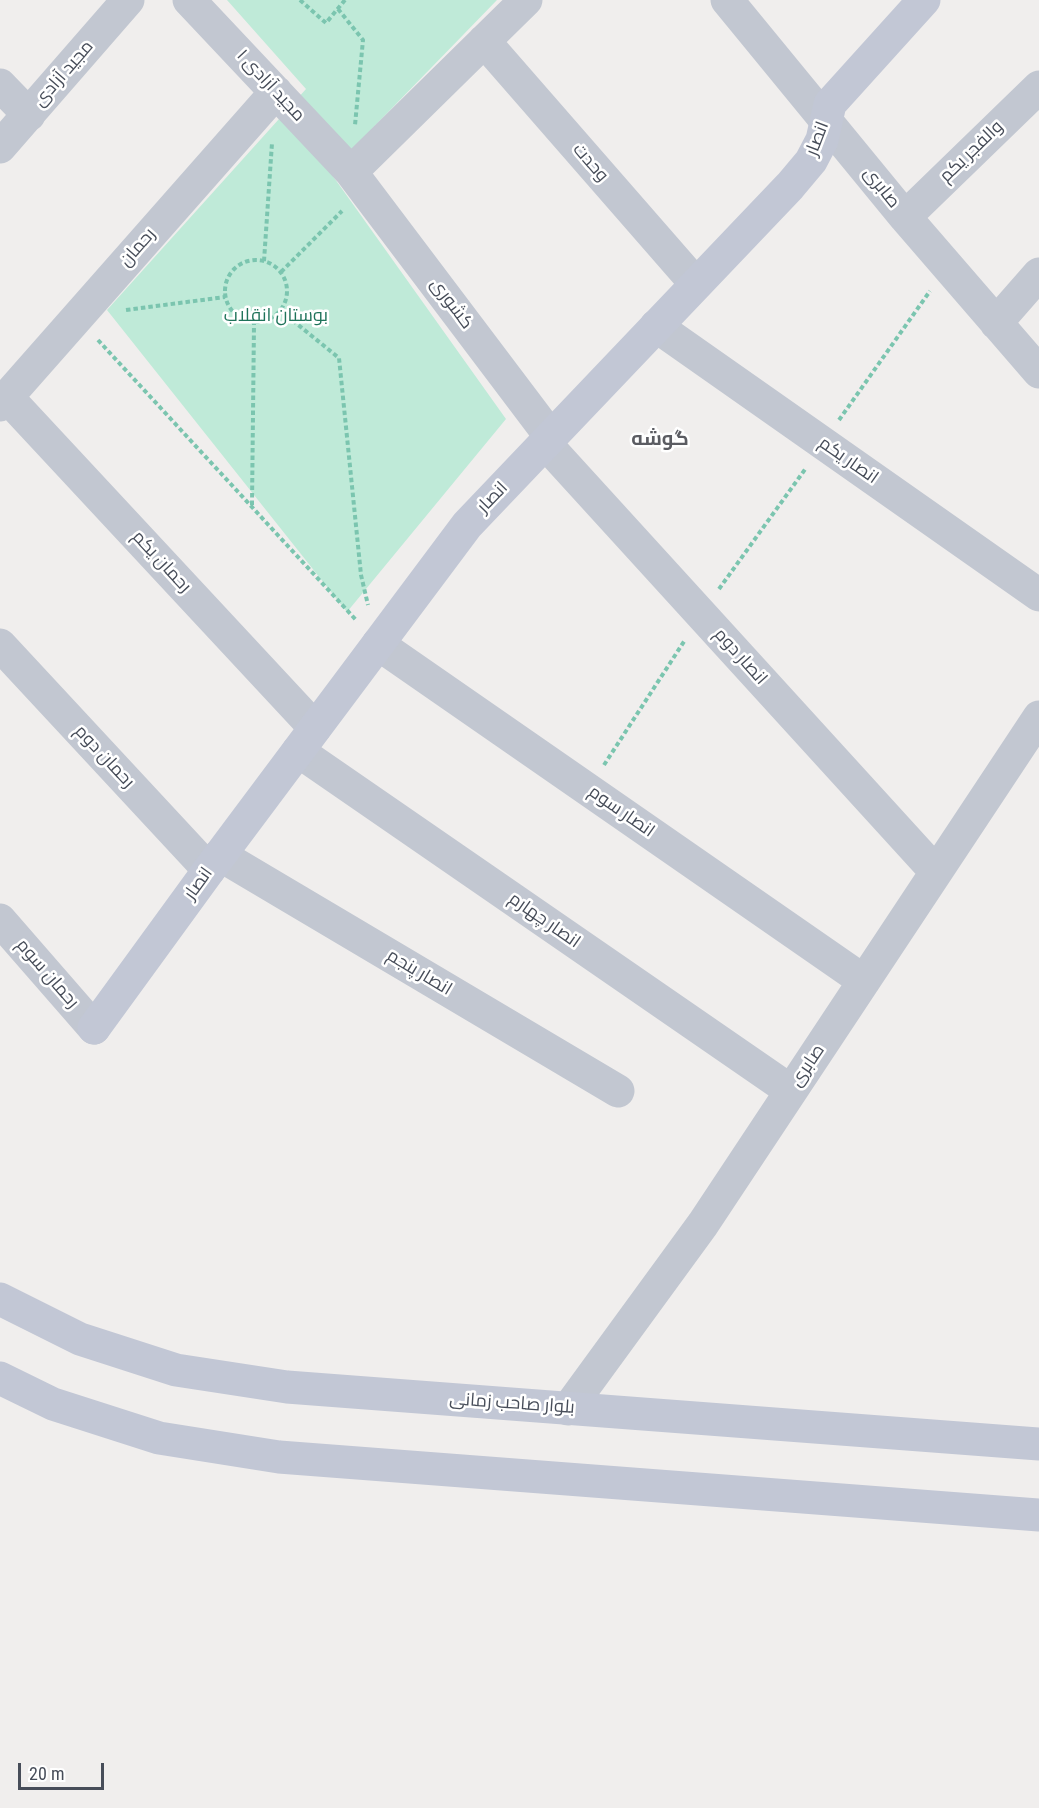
<!DOCTYPE html>
<meta charset="utf-8">
<style>
body{margin:0}
#map{position:relative;width:1039px;height:1808px;overflow:hidden;background:#f0eeed;font-family:"Roboto Condensed",sans-serif}
canvas{display:block}
.scale{position:absolute;left:18px;top:1763px;width:86px;height:27px;box-sizing:border-box;border:3px solid #474d59;border-top:0;padding-left:8px;font-size:18px;line-height:21px;white-space:nowrap;color:#474d59;-webkit-text-stroke:4px #fff;paint-order:stroke}
</style>
<div id="map">
<canvas width="1039" height="1808"></canvas>
<div class="scale">20 m</div>
</div>
<script>
const ctx = document.querySelector('canvas').getContext('2d');
ctx.lineJoin = 'round';
function fillPath(path, color) {
  ctx.fillStyle = color;
  ctx.fill(path, 'evenodd');
}
function stroke(path, color, width, dash) {
  ctx.strokeStyle = color;
  ctx.lineWidth = width;
  ctx.lineCap = dash ? 'butt' : 'round';
  ctx.setLineDash(dash || []);
  ctx.stroke(path);
}
function write(font, color, halo, rows, align = 'center') {
  ctx.font = font + ' "Roboto Condensed",Cairo,sans-serif';
  ctx.lineWidth = 5;
  ctx.setLineDash([]);
  ctx.textBaseline = 'middle';
  ctx.strokeStyle = halo;
  ctx.fillStyle = color;
  for (const [text, x, y, turn = 0] of rows) {
    ctx.save();
    ctx.translate(x, y);
    ctx.rotate((+turn || 0) * Math.PI / 180);
    ctx.textAlign = isNaN(turn) ? turn : align;
    if (halo) ctx.strokeText(text, 0, 0);
    ctx.fillText(text, 0, 0);
    ctx.restore();
  }
}
fillPath(new Path2D(`
 M227,0H497L330,172L506,419L347,612L107,310L306,89Z`), '#bfead8');
stroke(new Path2D(`
 M300,0L326,23L345,0
 M338,9L363,40L355,125
 M225 291a31 31 0 1 1 62 0a31 31 0 1 1-62 0Z
 M264,261L272,143
 M281,272L342,211
 M126,310L225,297
 M281,311L339,358L361,575L368,605
 M98,340L357,621
 M839,420L930,291
 M252,505L254,323
 M719,589L806,468
 M604,765L685,640`), '#7bc5af', 4, [4.5, 3]);
stroke(new Path2D(`
 M189,0L351,172L551,437
 M727,0L905,217L1039,372
 M484,41L696,284
 M0,85L29,115
 M0,147L128,0
 M351,172L526,0
 M905,217L1039,87
 M996,323L1039,274
 M656,326L1039,595
 M7,397L315,728
 M0,405L276,92
 M545,443L936,872
 M378,644L864,981
 M0,645L209,870
 M298,751L791,1091
 M220,855L618,1091
 M0,920L94,1028
 M568,1409L703,1224L1039,717`), '#c2c7d1', 33);
stroke(new Path2D(`
 M94,1028L209,870L467,525L790,186L811,161L822,140L830,104L924,0
 M0,1299L80,1339L176,1370L287,1387L1039,1444
 M0,1378L53,1404L159,1438L279,1457L1039,1515`), '#c2c7d5', 33);
write('18px', '#474d59', '#fff', [
 ["مجید آزادی",64,74,-49],
 ["مجید آزادی ۱",270,86,47],
 ["انصار",818,139,-69],
 ["والفجر یکم",972,152,-44],
 ["وحدت",590,163,49],
 ["صابری",881,188,51],
 ["رحمان",138,248,-49],
 ["کشوری",451,304,53],
 ["انصار یکم",848,461,35],
 ["انصار",493,498,-46],
 ["رحمان یکم",161,562,47],
 ["انصار دوم",740,657,48],
 ["رحمان دوم",104,757,47],
 ["انصار سوم",621,812,35],
 ["انصار",199,884,-54],
 ["انصار چهارم",544,921,35],
 ["انصار پنجم",419,973,31],
 ["رحمان سوم",47,974,49],
 ["صابری",808,1066,-56],
 ["بلوار صاحب زمانی",512,1404,4]
]);
write('18px', '#1f735a', '#fff', [
 ["بوستان انقلاب",276,316]
]);
write('bold 20px', '#5b5c62', '#fff', [
 ["گوشه",660,440]
]);
</script>
